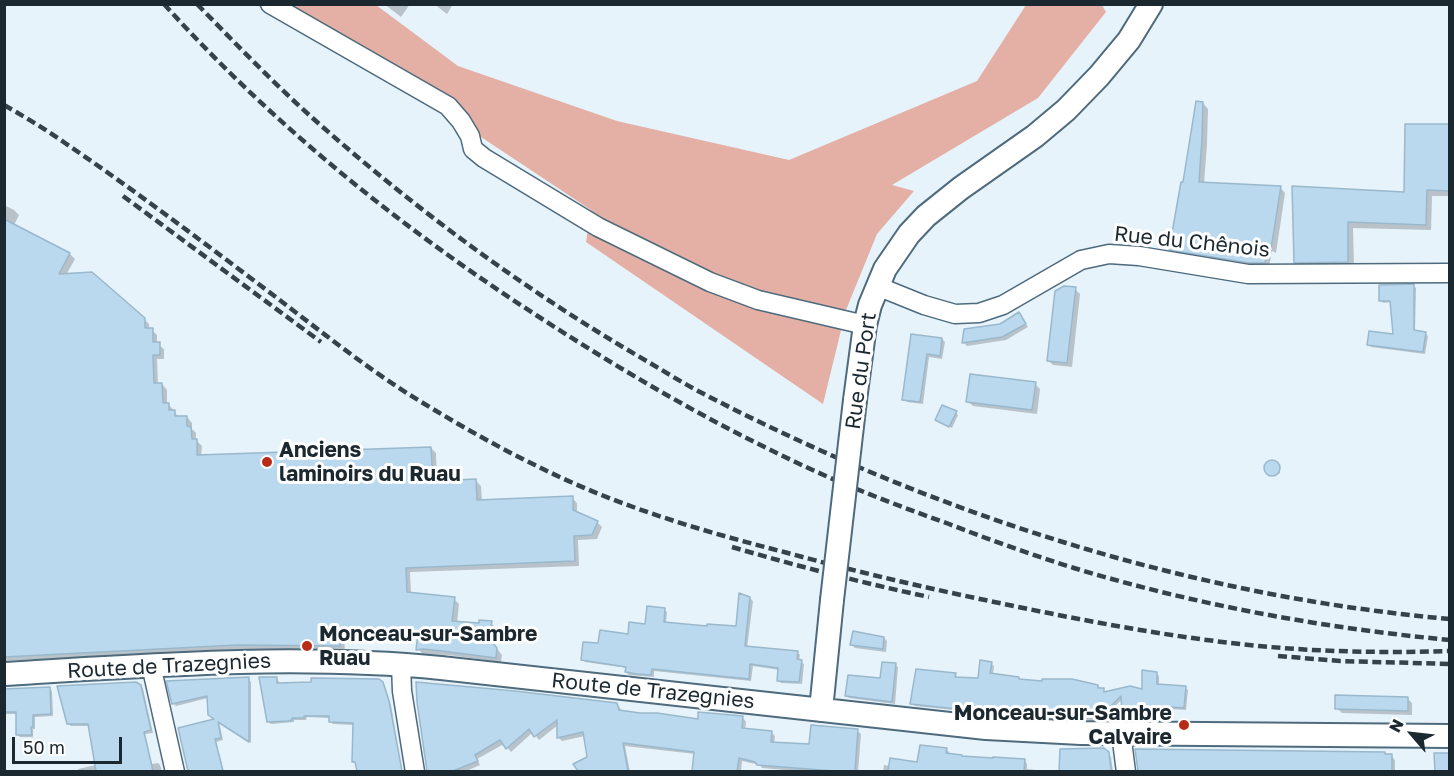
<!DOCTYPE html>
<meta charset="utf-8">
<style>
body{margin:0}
#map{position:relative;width:1454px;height:776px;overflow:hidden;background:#e6f3fb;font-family:"Golos Text",sans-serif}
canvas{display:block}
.frame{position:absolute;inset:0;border:6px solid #1c2830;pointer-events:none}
.north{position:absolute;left:1382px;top:704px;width:60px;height:60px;-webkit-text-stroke:4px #fefefe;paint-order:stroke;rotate:298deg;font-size:16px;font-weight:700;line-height:24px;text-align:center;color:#1c2830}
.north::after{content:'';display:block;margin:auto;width:21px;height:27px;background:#1c2830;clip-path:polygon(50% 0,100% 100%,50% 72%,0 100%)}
.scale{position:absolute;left:12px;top:737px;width:110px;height:27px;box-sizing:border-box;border:3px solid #1c2830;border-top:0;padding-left:8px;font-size:18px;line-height:21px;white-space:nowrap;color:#1c2830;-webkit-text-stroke:4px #fefefe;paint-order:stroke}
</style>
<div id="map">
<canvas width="1454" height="776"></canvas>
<div class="frame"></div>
<div class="north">N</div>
<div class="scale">50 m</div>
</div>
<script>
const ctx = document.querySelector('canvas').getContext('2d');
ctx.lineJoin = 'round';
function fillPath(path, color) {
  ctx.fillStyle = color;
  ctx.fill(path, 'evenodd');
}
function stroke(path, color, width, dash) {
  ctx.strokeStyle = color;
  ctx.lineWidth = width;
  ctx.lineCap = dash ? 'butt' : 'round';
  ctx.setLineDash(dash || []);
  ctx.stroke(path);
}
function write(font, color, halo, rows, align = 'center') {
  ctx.font = font + ' "Golos Text",sans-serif';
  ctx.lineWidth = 6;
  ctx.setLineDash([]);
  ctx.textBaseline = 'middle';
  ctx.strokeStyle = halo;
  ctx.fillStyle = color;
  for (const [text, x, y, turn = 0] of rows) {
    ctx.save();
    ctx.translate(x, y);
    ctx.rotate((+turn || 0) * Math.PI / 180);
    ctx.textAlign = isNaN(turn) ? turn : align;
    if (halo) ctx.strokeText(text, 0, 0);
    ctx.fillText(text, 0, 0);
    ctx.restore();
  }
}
fillPath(new Path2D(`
 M292,5H376L458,66L617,121L789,160L977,81L1026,5H1102L1106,12L1038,98L892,185L914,191L877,234L846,310L823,404L586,242L591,210L460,123Z`), '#e4b0a6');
fillPath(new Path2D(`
 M384,4H410L401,17Z
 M434,4H453L447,14Z
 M1203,103L1208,109L1207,144L1204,184L1280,187L1285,193L1276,253L1272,251L1269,267H1256L1176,254L1171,249L1184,183Z
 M1406,125H1450V196H1432L1431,230L1353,228L1354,268H1302L1296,262L1294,188L1405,193Z
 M4,205L14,210L19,215L14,225L70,254L75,259L66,275L144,319L149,324V330H152L157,335V344L164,349V359H157L158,385L162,384L167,390V404L173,409V412L180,417H187L192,423V429L196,433V440L202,446L201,456L431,448L436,453L437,482L476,481L481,486L482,501L572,498L577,503V514L597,522L602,527L597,539L578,540L579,566L410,572L411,594L454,599L459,604L457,623L480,625L491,623L496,628L494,645L502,655L501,662L448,655L423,654L418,649L419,637L344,640L345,650L243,649L4,661Z
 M1413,286L1416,288L1415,332L1425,333L1428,336L1425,354L1371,347L1369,345L1394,335L1392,302L1383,303L1381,300Z
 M1075,289L1080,294L1072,367L1053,365L1048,360Z
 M1021,317L1028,327L1006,340L967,346L964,343L965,330L1000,325Z
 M912,336L942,339L945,342L942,359L929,357L923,404L907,402L904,399Z
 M1035,384L1040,389L1037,414L973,406L968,401Z
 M956,413L958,415L952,428L937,420Z
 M1275,462L1280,468V473L1275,476L1269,475L1266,468L1268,463Z
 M750,598L753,601L747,648L797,652L800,655L799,661L804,664L802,684L781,683L778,680L780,670L753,666L751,681L654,671V677L629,675L626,672L627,668L585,662L583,660L600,645L630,635L646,625L664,610L667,612L666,623L708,627L737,628Z
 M884,638L887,641L886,652L855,648L852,645Z
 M991,664L994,666L993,675L1020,681L1098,686L1107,693L1143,691L1157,674L1159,676V686L1185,688L1188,690L1186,710L1157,708V720H1138L1133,717L1126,716L1123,714L1122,699L1102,720L1041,719L915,706L912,703L955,674L958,678L979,679Z
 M895,665L898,667L895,704L849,698L847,695L881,679Z
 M248,679L251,682V743L219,722L223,740L216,742L224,772H190L179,729L216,720L209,715L208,698L176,706L173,703Z
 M277,679L279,682V684L378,681L385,687L391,705L402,772H359L357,764L353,761L355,725L333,724L330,721V718L307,717L306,720H294V722L271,724L268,721Z
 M140,686L143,689L153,733L145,734L152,764L158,763L160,765L162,772H79L78,769L96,765L90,726H71L68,724Z
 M49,688L52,691L53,716L35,717V729H33V737H20L18,735L17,714H4V690Z
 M1407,698L1412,703V715L1342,713L1337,708Z
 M419,702L617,704L620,708L621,712L699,721L743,718L746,722L745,730L772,733L775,736L774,744L810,746L857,731L861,734L858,772H808L762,768L760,765L742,761L741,772H693L695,754L625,746L630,772H580L575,764L588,758L585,736L562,741L558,737V725L539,740L533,732L511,752L504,744L477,759L480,765L464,772H428Z
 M946,749L949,752L948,755L1025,761L1027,764V769L1053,772H883L884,765L890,766L918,763Z
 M1062,750H1103L1111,757L1113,772H1061Z
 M1136,750L1391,756L1395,760V772H1140Z`), '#0003');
const building = new Path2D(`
 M1196,101L1203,102L1202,138L1199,182L1281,186L1271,249L1267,247L1265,263H1249L1169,250L1181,182H1183Z
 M1405,124H1449V191L1427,190L1426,225L1348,222V262L1294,263L1292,186L1404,192Z
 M4,219L70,253L59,274L92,272L145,318V328H153V342H160V355H153L154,383H162L163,403H169V410H175V416H187V426L191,427L192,439H197V455L431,447L433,481L476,479L477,500L573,496V510L598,521L592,535L574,536L575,561L406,568L407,592L455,597L452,621L479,623V620L492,621L489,638L497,648L496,658L442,651L423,649L416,650L418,632L340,635V646L237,645L4,657Z
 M1414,284V330L1426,332L1423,352L1367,345L1369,331L1393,334L1390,301H1379V285Z
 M1064,286L1076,287L1067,363L1047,361L1055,291Z
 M1019,312L1026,324L1002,337L962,343L964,329L1000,324Z
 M911,334L942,338L940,356L927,354L920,402L902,400Z
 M970,374L1036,382L1032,410L966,402Z
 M942,405L957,411L949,427L935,420Z
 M1264 468a8 8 0 1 1 16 0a8 8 0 1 1-16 0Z
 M739,593L750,597L745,646L798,651L797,659L802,660L799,682L777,681L778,668L750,664L749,679L652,669L651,675L637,674L625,672L626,667L581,660L583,642L598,643L600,630L628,634L629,622L645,624L647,606L665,608L664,622L707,626V624L736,626Z
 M853,631L884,637L883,649L850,645Z
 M980,660L992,662L990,673L1019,677V679L1042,681V679H1072L1098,685V688H1104V692L1130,686L1142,689V670L1157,672V684L1186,686L1184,708L1155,706V718H1133L1129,715L1122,714L1121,696L1099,718L1024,716L910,704L916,669L956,673L955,677L978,678Z
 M882,662L896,663L892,702L845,696L848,675L880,678Z
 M249,677V742L218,722L221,738L215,739L223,771H188L178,728L214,719L208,715L207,696L172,704L166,681Z
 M259,677H277V683L311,682V678L379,679L383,682L389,701L402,771H357L355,762H352L353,723L329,722V716H304V718H292V720L288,721L267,722Z
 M136,682L141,685L151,730L144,732L153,771H96L88,724H67L57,686Z
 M416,682L515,691L617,703L619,710L640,713H657L698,719V712L743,716L742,728L772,731L771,742L809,744L811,725L858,729L855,771H834L757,765L755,762L739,758L737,771H692L694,752L623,743L628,771H578L573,764L587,757L583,732L557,738V720L534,737L529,729L506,749L500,740L475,755L478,761L453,771H427L417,702Z
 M50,687L51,714L33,715V727H31L32,735H16V712H4V689Z
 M1335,695L1408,697V711L1335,709Z
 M920,745L947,748L946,753L962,755V756L993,758V757L1025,759L1024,771H888L890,758L917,762Z
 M1104,748L1109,752L1111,771H1059L1060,749Z
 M1135,749L1385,752V754H1392V771H1138Z
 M1434,753H1449V771H1435Z`);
fillPath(building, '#bad9ee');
stroke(building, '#9ab8cc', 1.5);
const minor = new Path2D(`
 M270,4L448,106L461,121L470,136L473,149L484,158L598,227L710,282L758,300L865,325
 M877,286L924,305L955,314L979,313L1003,305L1081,260L1109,254L1139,256L1248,274L1450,273
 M151,665L175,772
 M401,665L402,691L415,772
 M1121,733L1126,772`);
const major = new Path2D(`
 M855,400L865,325L870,305L885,269L909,234L926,216L961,188L1035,136L1066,110L1099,76L1129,40L1151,4
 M4,674C150,665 296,654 441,668L986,728L1081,733L1450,736
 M821,710L832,600`);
stroke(minor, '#4e6a7c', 21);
stroke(major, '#4e6a7c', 26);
stroke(minor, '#fff', 18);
stroke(major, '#fff', 22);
stroke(new Path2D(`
 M164,4C273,125 400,227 536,315C616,367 699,416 785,457C838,483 893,504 949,524C990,540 1032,555 1074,568C1196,605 1323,628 1450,640
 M197,4C239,47 280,90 325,129C422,214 527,291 638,356C659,368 679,381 700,392C932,513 1188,596 1450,619
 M4,105C25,117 45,129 65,143C137,192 207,245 277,298C323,333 369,370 418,400C459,425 501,449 543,469C620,507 702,531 784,552C850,570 917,586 985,600C1075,619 1167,637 1259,646C1322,652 1386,653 1450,651
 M123,196L321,342
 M732,547C797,566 863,583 929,597
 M1278,656L1340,661L1450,664`), '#36424a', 4.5, [9, 4.5]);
const majorBridge = new Path2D(`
 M832,600L855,400`);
stroke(majorBridge, '#4e6a7c', 26, []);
stroke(majorBridge, '#fff', 22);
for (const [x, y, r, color] of [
 [267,462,6,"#b82b16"],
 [307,646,6,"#b82b16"],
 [1184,725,6,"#b82b16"]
]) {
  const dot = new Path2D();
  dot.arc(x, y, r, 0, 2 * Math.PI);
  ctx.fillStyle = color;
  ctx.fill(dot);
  stroke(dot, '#fefefe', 2);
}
write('21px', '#1c2830', '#fefefe', [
 ["Rue du Chênois",1192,242,6],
 ["Rue du Port",861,371,-82],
 ["Route de Trazegnies",169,666,-3],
 ["Route de Trazegnies",653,691,6]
]);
write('bold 21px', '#1c2830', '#fefefe', [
 ["Anciens",279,450],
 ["laminoirs du Ruau",279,474],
 ["Monceau-sur-Sambre",319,634],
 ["Ruau",319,658],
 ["Monceau-sur-Sambre",1172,713,"right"],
 ["Calvaire",1172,737,"right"]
], 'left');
</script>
